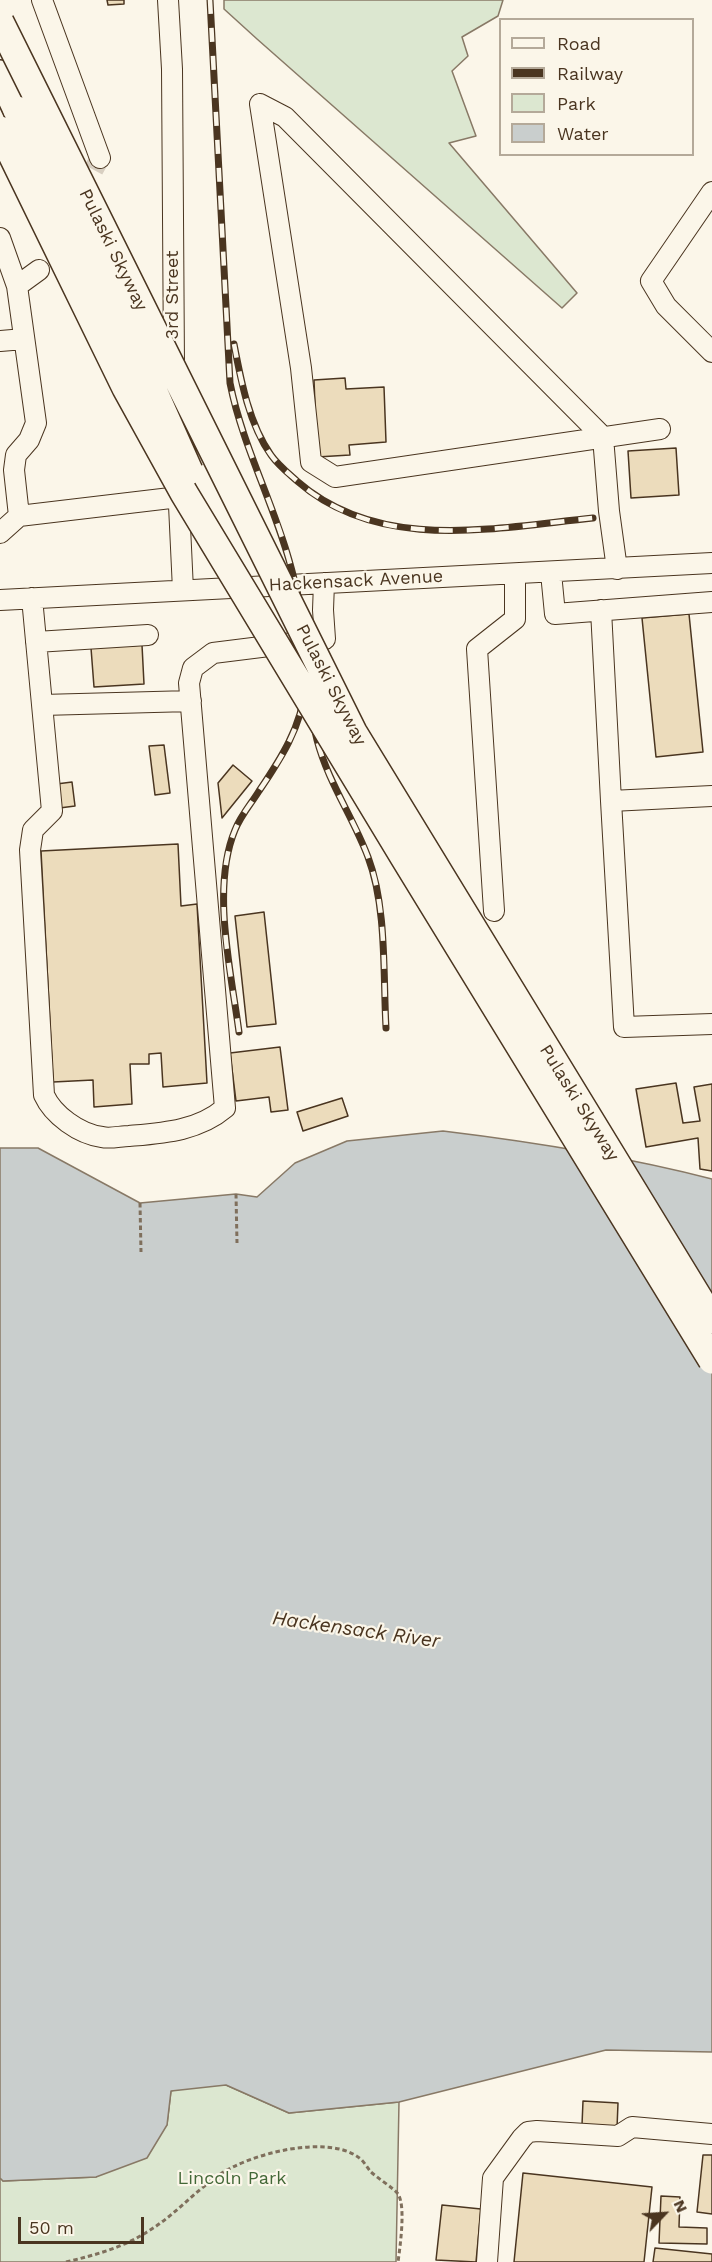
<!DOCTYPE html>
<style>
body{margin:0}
#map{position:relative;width:712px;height:2262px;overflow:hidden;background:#fbf6e9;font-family:"Work Sans",sans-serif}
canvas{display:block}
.legend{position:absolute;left:499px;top:18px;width:195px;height:138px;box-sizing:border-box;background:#fbf6e9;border:2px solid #b4a999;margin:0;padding:8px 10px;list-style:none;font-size:18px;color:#4a3520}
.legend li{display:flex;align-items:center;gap:12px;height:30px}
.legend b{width:30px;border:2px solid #b4a999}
.north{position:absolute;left:634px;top:2184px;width:60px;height:60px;-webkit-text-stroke:4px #fbf6e9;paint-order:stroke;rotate:65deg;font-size:16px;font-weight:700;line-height:24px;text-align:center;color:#4a3520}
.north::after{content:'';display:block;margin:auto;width:21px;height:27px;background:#4a3520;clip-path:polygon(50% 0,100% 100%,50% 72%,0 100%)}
.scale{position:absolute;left:18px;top:2217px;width:126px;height:27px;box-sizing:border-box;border:3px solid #4a3520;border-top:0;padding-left:8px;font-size:18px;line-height:21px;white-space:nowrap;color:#4a3520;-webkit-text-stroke:4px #fbf6e9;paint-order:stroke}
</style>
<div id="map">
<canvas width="712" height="2262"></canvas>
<ul class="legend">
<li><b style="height:8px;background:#fbf6e9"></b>Road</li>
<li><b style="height:8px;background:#4a3520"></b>Railway</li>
<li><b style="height:16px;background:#dce7d0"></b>Park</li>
<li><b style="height:16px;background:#c9cecd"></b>Water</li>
</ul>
<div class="north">N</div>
<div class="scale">50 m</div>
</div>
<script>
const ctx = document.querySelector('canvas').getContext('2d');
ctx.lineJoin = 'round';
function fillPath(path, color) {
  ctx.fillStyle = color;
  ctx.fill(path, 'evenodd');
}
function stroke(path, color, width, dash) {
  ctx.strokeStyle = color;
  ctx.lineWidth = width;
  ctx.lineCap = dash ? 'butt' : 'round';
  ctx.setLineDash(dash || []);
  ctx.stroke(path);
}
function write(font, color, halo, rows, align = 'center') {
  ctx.font = font + ' "Work Sans",sans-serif';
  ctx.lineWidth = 4.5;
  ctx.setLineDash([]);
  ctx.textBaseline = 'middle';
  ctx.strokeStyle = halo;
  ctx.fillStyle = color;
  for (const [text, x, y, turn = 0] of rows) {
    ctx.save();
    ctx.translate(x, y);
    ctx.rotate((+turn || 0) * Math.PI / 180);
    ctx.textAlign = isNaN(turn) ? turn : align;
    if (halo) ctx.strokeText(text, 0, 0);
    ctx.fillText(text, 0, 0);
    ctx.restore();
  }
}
const green = new Path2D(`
 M224,0H503L498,16L462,37L468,56L452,71L476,136L449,143L577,293L562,308L257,39L224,9Z
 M206,2080L226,2085L289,2113L399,2102L396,2262H0V2177L3,2181L96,2177L167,2125L171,2091Z`);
fillPath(green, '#dce7d0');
stroke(green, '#887966', 1.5);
const water = new Path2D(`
 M443,1131C534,1142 623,1156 712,1179V2052L606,2050L399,2102L289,2113L226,2085L171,2091L167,2125L147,2158L96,2177L3,2181L0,2178V1148H38L140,1203L236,1194L257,1197L295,1163L347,1141Z`);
fillPath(water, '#c9cecd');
stroke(water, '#887966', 1.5);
const building = new Path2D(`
 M107,0H124V4L108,5Z
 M345,378L346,389L384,387L386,442L349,445L350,455L317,457L314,380Z
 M676,448L679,495L631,498L628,451Z
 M689,614L703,752L656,757L642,618Z
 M142,645L144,684L94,687L91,648Z
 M164,745L170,793L155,795L149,746Z
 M233,765L252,781L222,818L218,783Z
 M72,782L75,806L44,810L41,786Z
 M178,844L181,906L197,904L207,1083L163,1087L161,1053L149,1054V1064H130L132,1104L94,1107L93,1080L53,1082L41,851Z
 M264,912L276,1024L247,1027L235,916Z
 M280,1047L288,1110L271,1112L269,1097L236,1101L230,1053Z
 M676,1083L683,1123L700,1121L694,1087L712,1084V1171L700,1169L698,1138L646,1147L636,1089Z
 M342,1098L348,1116L303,1131L297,1112Z
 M583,2101L618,2103L617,2128L582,2125Z
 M703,2155H712V2214L697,2212Z
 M523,2173L652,2187L644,2262H514Z
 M661,2196L680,2197L679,2227L707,2228V2244L659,2243Z
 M442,2205L481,2209L476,2262L436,2260Z
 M655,2248L712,2254V2262H653Z`);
fillPath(building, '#ecdcbc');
stroke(building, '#4a3520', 1.5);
stroke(new Path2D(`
 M79,196L100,158`), '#d8cfc1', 20, [20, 10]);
const minor = new Path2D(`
 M42,0L100,158
 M168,0L172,69L174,365
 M260,104L301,368L311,462L335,477L660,429
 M260,104L285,117L603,437L609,511L617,569
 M712,192L651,281L666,306L712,352
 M0,238L17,286L36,423L29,440L16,455L14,470L19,516L0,533
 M17,286L39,270
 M0,341L24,339
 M178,484L183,590
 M19,516L179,497
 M551,573L555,614L712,602
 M32,598L52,811L33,830L30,850L44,1095C53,1115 79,1134 102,1137C110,1139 121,1136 129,1136C163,1133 198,1131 225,1108L189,683L193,668L213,653L325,639L323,610L324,583
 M0,600L712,563
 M601,610L611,801
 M36,642L148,635
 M42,705L191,701
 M712,796L611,801L624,1027L712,1024
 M494,911L477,649L515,619V574
 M487,2262L493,2178L522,2138L528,2132L537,2131L618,2136L632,2127L712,2134`);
const highway = new Path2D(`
 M0,74L17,110`);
stroke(minor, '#4a3520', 22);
stroke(highway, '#4a3520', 30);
stroke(new Path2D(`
 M236,1194L237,1243
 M140,1203L141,1252
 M66,2262C95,2255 122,2248 147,2232C174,2216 194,2192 219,2175C249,2154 326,2134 358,2157C363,2160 367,2167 370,2171C377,2178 395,2189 398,2194C406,2206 400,2247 398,2262`), '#7f6f5c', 3, [4.5, 3]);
stroke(minor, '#fbf6e9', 20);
stroke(highway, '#fbf6e9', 27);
const rail = new Path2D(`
 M210,0L230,383C242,444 272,500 289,560C294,578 299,596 301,613C307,655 307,699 317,740C328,782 353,817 368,857C387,907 383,975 386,1028
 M234,344C241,381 249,424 271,455C278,465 288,473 297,481C379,553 494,528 593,518
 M239,1032C231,971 211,888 235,830C241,815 251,804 259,791C280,760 302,726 305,688`);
stroke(rail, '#4a3520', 7);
stroke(rail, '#fbf6e9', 4.5, [14]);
const highwayBridge = new Path2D(`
 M0,22L353,732L712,1320
 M17,110L141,363L189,471
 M0,130L126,388L184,493L404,857L712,1360`);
stroke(highwayBridge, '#4a3520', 30, []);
stroke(highwayBridge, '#fbf6e9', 27);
write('18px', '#4a3520', '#fbf6e9', [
 ["Pulaski Skyway",113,250,64],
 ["3rd Street",173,295,-90],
 ["Hackensack Avenue",356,581,-3],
 ["Pulaski Skyway",331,685,63],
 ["Pulaski Skyway",579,1103,58]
]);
write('18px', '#436837', '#fbf6e9', [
 ["Lincoln Park",232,2179]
]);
write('italic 20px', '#4a3520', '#fbf6e9', [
 ["Hackensack River",356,1630,8]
]);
</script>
